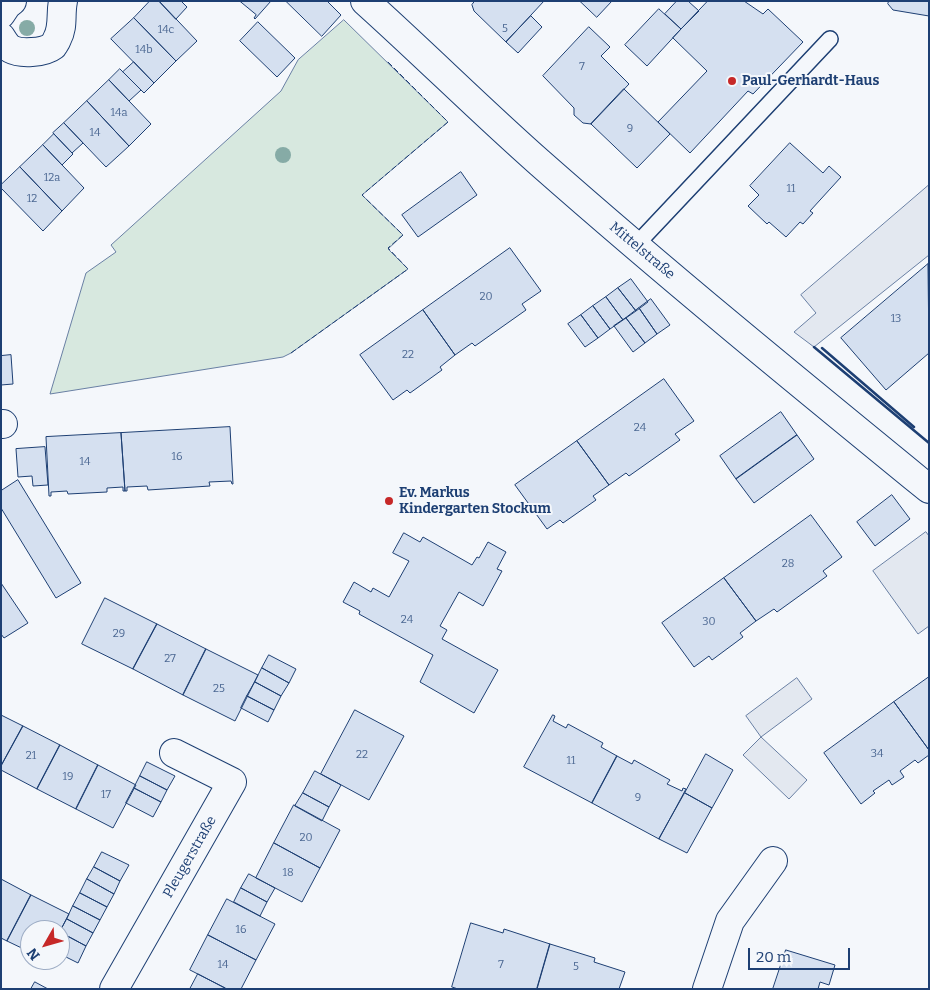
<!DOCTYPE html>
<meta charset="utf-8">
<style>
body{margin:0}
#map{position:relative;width:930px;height:990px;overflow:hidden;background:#f4f7fb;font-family:Bitter,serif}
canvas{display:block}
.frame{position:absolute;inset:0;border:2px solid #1d3f73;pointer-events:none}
.north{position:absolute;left:20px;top:920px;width:50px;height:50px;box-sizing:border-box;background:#f4f7fb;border:1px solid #9eadc5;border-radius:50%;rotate:232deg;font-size:14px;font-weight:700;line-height:20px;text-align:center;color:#1d3f73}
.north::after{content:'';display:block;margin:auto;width:18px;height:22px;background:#c62828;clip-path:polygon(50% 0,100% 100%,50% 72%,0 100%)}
.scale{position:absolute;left:748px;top:948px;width:102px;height:22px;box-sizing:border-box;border:2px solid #1d3f73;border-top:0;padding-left:6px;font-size:15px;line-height:18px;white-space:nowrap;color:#1d3f73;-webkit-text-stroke:4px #f4f7fb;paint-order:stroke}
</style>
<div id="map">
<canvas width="930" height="990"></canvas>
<div class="frame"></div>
<div class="north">N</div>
<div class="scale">20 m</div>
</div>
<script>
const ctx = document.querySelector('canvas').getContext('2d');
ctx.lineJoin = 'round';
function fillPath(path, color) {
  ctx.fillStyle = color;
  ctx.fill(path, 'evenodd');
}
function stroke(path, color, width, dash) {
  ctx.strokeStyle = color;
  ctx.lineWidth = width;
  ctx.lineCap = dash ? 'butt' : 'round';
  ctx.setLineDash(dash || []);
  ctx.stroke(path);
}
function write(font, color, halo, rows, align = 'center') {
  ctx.font = font + ' Bitter,serif';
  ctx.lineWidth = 4;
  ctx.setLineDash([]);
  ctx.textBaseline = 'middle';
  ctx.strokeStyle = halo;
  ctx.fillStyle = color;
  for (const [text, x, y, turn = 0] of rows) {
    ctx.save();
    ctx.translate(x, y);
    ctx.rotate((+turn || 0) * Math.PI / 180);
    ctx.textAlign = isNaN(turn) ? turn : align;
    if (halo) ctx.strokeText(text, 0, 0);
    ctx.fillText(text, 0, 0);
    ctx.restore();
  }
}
const green = new Path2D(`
 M344,20L448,122L362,195L403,235L388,249L408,269L291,353L283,357L50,394L86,273L116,252L111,245L281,91L298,60Z`);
fillPath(green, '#d7e8df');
stroke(green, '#687fa3', 1);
const parking = new Path2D(`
 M929,185V255L814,347L794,332L816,313L801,295Z
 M926,532L929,536V626L918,634L873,571Z
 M797,678L812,699L761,737L807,780L789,799L743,755L761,737L746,716Z`);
fillPath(parking, '#e3e8f0');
stroke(parking, '#687fa3', 1);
const building = new Path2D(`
 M150,1H159L197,41L176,61L134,18Z
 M159,1H181L187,7L176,19Z
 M240,1H271L255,19L254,18L256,15Z
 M286,1H327L341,15L322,36Z
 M475,1H544L506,42L474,11L472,5Z
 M580,1H612L597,17Z
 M677,1H688L699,11L681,29L665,14Z
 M708,1H744L763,14L768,9L803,42L753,94L748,91L690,153L658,122L707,71L673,38Z
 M889,1H929V16L893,10L888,4Z
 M659,9L681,29L647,66L625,45Z
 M531,16L542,27L518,53L506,42Z
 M134,18L176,61L154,83L111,39Z
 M258,22L295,58L277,77L240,41Z
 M589,27L610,47L601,56L629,84L591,124L583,123L574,115V108L543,76Z
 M134,62L154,83L144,93L123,72Z
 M120,69L141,90L129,101L109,80Z
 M109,80L151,124L129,146L87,101Z
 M624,89L670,134L637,168L591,124Z
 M87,101L129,146L106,167L64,123Z
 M64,123L83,143L72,153L53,133Z
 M54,134L73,154L62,165L43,145Z
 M790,143L823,173L829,166L841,177L810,211L813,213L803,224L800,222L786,237L769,222L767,224L748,206L759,195L750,186Z
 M43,145L84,188L62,211L20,167Z
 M20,167L62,211L43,231L1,188V185Z
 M461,172L477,195L418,237L402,215Z
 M510,248L541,291L522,304L526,310L475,346L472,343L455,355L423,310Z
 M928,264L929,353L886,390L841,338Z
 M631,279L648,302L636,311L618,288Z
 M618,288L636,311L623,320L606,297Z
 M606,297L623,320L610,329L593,306Z
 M651,299L670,325L657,334L639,308Z
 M593,306L610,329L598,338L581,315Z
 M639,308L657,334L645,343L626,318Z
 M423,310L455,355L440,367L442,370L410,393L407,390L393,400L360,355Z
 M581,315L598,338L585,347L568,324Z
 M626,318L645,343L633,352L614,326Z
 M11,355L13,384L1,385V356Z
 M664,379L694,421L675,434L680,440L629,476L626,473L609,485L577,441Z
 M781,412L797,435L736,479L720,456Z
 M230,427L233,484H232L231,481L209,482L210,486L148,490L147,486L127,487V491H125L121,433Z
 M121,433L125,491H123V487L107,488V492L68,494L67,491L51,492V496H49L46,437Z
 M797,435L814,459L754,503L736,479Z
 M577,441L609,485L593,496L596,500L563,523L560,520L547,529L515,485Z
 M45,447L48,485L33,486L32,476L18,477L16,449Z
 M18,480L81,583L56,598L1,508V491Z
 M892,495L910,519L875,546L857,522Z
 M811,515L842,557L823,571L827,576L777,612L774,609L756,621L724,578Z
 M404,533L420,542L423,537L472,565L477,557L479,558L488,542L506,552L497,569L502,571L483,606L459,592L440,626L447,630L442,639L498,670L474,713L420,682L433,655L359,614L360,611L343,602L354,582L371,592L373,588L389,597L409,561L393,553Z
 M724,578L756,621L740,633L743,637L712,660L709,656L694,667L662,623Z
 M1,583L28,623L4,638L1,634Z
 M105,598L157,624L133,669L82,644Z
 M157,624L206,649L183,695L133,669Z
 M206,649L258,675L235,721L183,695Z
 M269,655L296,669L289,683L262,668Z
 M262,668L289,683L281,696L255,682Z
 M929,677V750L894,702Z
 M255,682L281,696L274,710L247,696Z
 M247,696L274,710L268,722L241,708Z
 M894,702L929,750V755L918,763L915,760L900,771L904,777L892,785L889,780L873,791L875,793L861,804L824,753Z
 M355,710L404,736L369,800L321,774Z
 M1,715L23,726L1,766Z
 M553,715L555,716L553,721L566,728L568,724L603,743L601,747L617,756L592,803L524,767Z
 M23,726L60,745L37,789L1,770V766Z
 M60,745L98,765L76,809L37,789Z
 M706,754L733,770L712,808L685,793Z
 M617,756L632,764L634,760L670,780L667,784L682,791L683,788L686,789L659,839L592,803Z
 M147,762L175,776L167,790L140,776Z
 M98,765L136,785L113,828L76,809Z
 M315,771L341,785L329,807L303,793Z
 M140,776L167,790L161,802L134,788Z
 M134,788L161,802L153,817L126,803Z
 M303,793L329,807L322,821L295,806Z
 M685,793L712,808L687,853L659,839Z
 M294,805L340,830L320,868L274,843Z
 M274,843L320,868L302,902L256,878Z
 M102,852L129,865L120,881L94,867Z
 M94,867L120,881L114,894L87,879Z
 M249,874L275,888L267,902L241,888Z
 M1,879L31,895L7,941L1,938Z
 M87,879L114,894L107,907L80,893Z
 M241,888L267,902L260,916L234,902Z
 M80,893L107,907L100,920L73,906Z
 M31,895L69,914L60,931V930H30V952L7,941Z
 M227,899L275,924L256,960L208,935Z
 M73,906L100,920L93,933L67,919Z
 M67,919L93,933L86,946L60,932Z
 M471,923L503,933L504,929L550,944L537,989H458L452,987Z
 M60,932L86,946L78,963L60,954Z
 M208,935L256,960L241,989H227L190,970Z
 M550,944L595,958L594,962L625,972L619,989H537Z
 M786,950L835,965L829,985L820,982L818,989H773Z
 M198,974L225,988V989H190Z
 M35,982L48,989H31Z`);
fillPath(building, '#d5e0f0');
stroke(building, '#1d3f73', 1);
const service = new Path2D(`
 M635,246L830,39`);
const minor = new Path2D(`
 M365,1C424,54 480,110 540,163C667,275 798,382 929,489
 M1,14L7,5L12,1
 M1,37C4,42 6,46 11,49C20,54 44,53 53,46C54,44 56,42 57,39C64,26 60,15 63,1
 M1,424H3
 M114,989L232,782L174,753
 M707,989L730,921L773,861`);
stroke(service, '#1d3f73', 18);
stroke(minor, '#1d3f73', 30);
stroke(service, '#f4f7fb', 15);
stroke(minor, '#f4f7fb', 28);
stroke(new Path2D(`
 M291,353L408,269L388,248L403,235L362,195L448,122L387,61`), '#1d3f73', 1, [6, 2.5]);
stroke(new Path2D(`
 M814,347L929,443
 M822,348L914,427`), '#1d3f73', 2.5);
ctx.fillStyle = '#86aba6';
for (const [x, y] of [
 [27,28],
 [283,155]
]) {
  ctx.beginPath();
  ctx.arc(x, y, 8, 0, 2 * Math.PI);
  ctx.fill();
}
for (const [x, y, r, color] of [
 [732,81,5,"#c62828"],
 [389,501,5,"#c62828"]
]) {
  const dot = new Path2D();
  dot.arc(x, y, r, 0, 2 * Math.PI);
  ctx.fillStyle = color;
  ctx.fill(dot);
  stroke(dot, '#f4f7fb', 2);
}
write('11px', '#4b6792', null, [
 ["5",505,29],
 ["14c",166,30],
 ["14b",144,50],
 ["7",582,67],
 ["14a",119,113],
 ["9",630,129],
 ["14",95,133],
 ["12a",52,178],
 ["11",791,189],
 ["12",32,199],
 ["20",486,297],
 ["13",896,319],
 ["22",408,355],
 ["24",640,428],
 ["16",177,457],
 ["14",85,462],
 ["28",788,564],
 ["24",407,620],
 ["30",709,622],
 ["29",119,634],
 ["27",170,659],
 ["25",219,689],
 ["34",877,754],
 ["22",362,755],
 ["21",31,756],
 ["11",571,761],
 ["19",68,777],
 ["17",106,795],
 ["9",638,798],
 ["20",306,838],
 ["18",288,873],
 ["16",241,930],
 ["14",223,965],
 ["7",501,965],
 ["5",576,967]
]);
write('bold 14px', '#1d3f73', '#f4f7fb', [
 ["Paul-Gerhardt-Haus",742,81],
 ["Ev. Markus",399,493],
 ["Kindergarten Stockum",399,509]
], 'left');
write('14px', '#1d3f73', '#f4f7fb', [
 ["Mittelstraße",642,251,40],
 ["Pleugerstraße",190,857,-60]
]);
</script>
